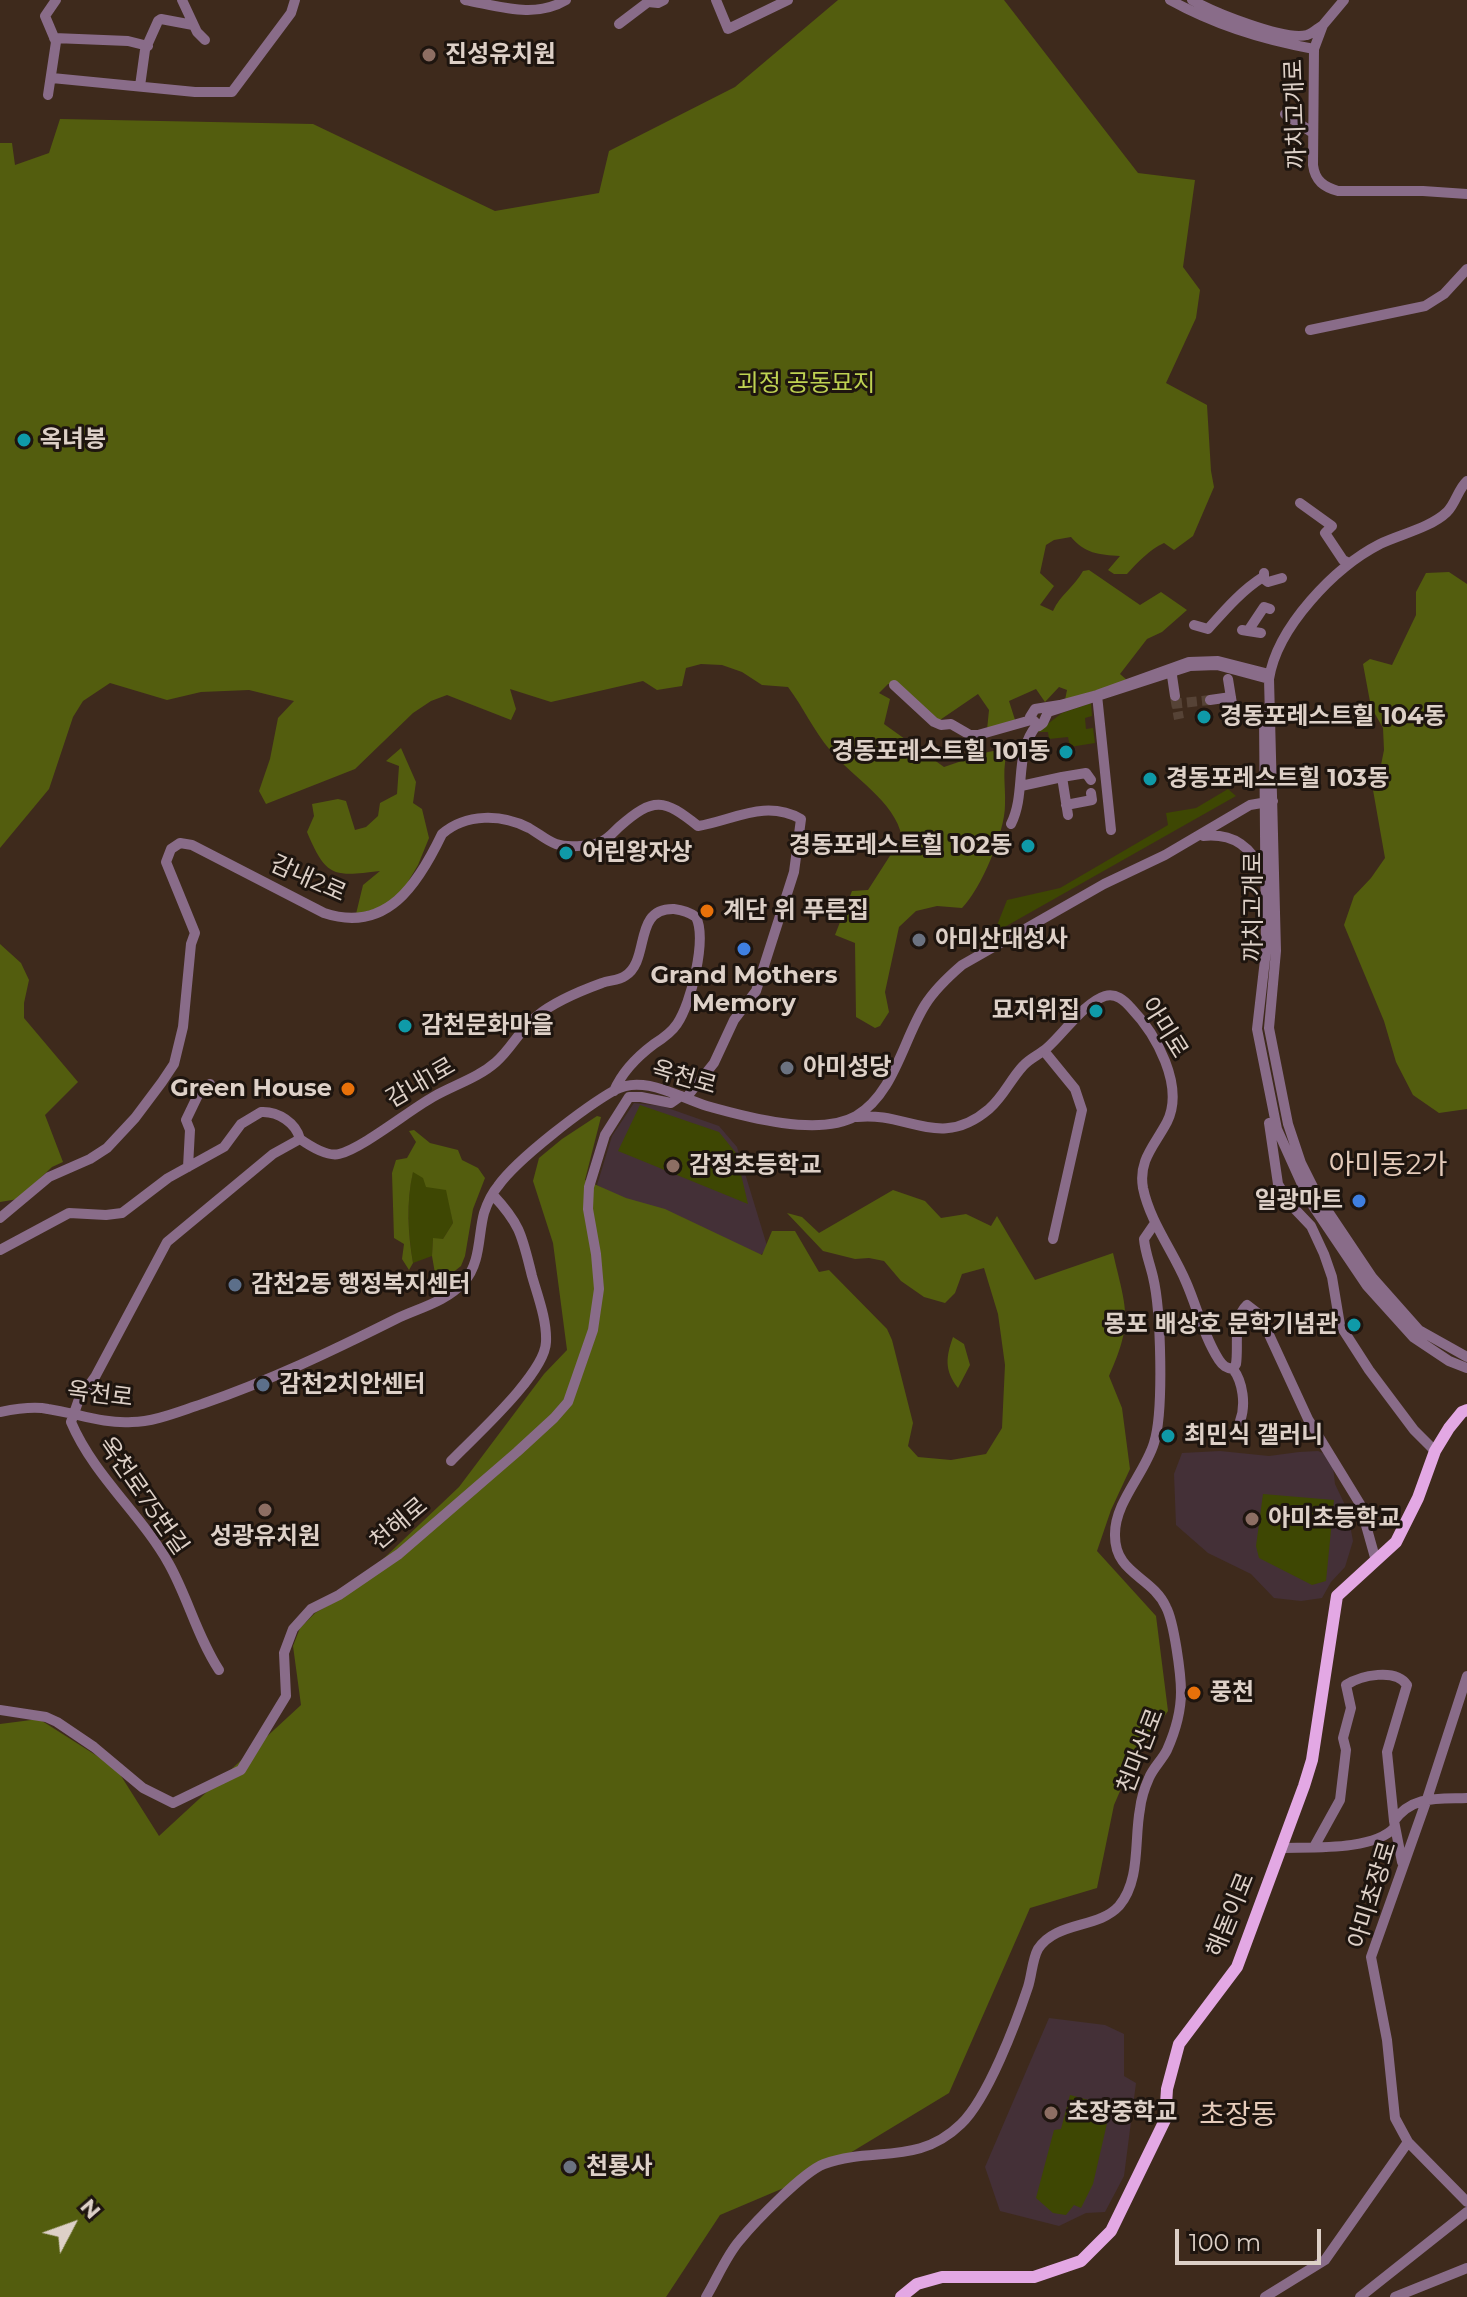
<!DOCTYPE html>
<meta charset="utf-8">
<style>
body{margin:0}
#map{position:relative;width:1467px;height:2297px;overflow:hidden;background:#3e2a1c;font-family:Montserrat,sans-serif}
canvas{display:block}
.north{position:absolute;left:32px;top:2185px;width:80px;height:80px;-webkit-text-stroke:6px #1e150f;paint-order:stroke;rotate:49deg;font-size:22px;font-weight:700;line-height:32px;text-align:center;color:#ddd0c7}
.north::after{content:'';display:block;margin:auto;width:28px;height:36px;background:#ddd0c7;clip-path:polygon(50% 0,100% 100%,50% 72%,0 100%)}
.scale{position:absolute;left:1175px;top:2229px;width:146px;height:36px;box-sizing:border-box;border:4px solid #ddd0c7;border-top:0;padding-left:10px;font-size:24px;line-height:28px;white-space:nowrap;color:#ddd0c7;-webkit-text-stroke:6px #1e150f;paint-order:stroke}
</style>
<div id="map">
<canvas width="1467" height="2297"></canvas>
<div class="north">N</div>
<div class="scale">100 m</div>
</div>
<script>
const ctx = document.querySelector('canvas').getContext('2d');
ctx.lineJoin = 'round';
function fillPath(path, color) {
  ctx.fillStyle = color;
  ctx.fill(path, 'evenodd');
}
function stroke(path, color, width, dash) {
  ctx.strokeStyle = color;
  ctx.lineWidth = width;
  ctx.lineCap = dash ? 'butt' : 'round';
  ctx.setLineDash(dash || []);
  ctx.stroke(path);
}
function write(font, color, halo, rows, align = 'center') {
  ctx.font = font + ' Montserrat,"Noto Sans KR",sans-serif';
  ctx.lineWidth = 6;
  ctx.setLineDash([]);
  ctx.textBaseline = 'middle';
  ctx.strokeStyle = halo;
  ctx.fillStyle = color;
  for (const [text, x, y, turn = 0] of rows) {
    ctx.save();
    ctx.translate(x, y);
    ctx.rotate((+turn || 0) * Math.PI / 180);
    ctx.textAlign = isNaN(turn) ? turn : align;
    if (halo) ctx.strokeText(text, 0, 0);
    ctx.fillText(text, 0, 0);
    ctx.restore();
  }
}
fillPath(new Path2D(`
 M634,1103L662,1106L719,1126L737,1147L768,1249L759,1256L634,1209L597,1185L612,1136Z
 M1220,1451L1269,1456L1299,1452L1318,1451L1325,1454L1333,1467L1335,1484L1347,1509L1353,1541L1345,1567L1331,1582L1322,1598L1301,1601L1274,1598L1251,1574L1208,1553L1176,1525L1174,1474L1182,1453Z
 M1049,2018L1105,2025L1124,2034V2076L1136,2083L1124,2176L1105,2212L1086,2213L1059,2226L1000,2211L985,2167Z`), '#443037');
fillPath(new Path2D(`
 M1091,703L1092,716L1085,718L1086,729L1093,728L1095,743L1070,747L1068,737L1049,739L1048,732H1037L1062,713Z
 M1228,789L1236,796L994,933L1007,900L1060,888L1168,825L1166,813L1196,808Z
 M640,1105L719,1132L736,1153L748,1204L618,1151Z
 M413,1171L447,1190L453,1223L443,1239H433L432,1256L413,1263C408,1232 406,1202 413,1171Z
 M1263,1494L1334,1500L1326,1581L1312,1585L1259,1558L1256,1546Z
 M1070,2095L1111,2106L1093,2184L1081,2208L1074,2205L1066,2215L1053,2213L1036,2198L1054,2130L1061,2129Z`), '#3e4703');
fillPath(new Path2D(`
 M838,0H1004L1138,173L1195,180L1183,267L1200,290L1196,318L1166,383L1207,405L1211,471L1214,487L1193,536L1174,550L1164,543C1149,550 1138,562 1127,574H1114L1108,570L1120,556C1099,555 1084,553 1071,537L1054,540L1046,545L1040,573L1054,586L1040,605L1053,611C1060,595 1075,586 1083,571L1089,570L1140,605L1161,592L1187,610L1162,632L1147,639L1120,674L1128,681L1065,700L1067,690L1059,687L1045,702L1036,689L1009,701L1016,723L987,730L989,710L978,694L937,722L899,685L888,684L879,693L890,699L884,724L944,767L988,752L1009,748C1001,766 1006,786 1005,805C1005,832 981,889 962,908L937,906L916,911L899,927L885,992L889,1012L880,1026L875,1028L856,1017L855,943L835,935L852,891L868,890L902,837C895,801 852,777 830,750C814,731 803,707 788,687L762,685L742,672L722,665L701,664L686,668L682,686L657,690L643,681L551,702L510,689L516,709L511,720L447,695L431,701L413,713L355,769L266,804L259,791L270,759L278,718L294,701L249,690L201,692L167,700L110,683L83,701L73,717L49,789L0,848V143H12L15,165L49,153L60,119L313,124L495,211L599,193L609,151L735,87Z
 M1449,572L1467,584V1109L1439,1113L1413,1095L1396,1062L1384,1021L1344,925L1354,896L1371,878L1385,858L1373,790L1379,775L1384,750L1383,728L1371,707L1363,664L1370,659L1392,665L1416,615V592L1426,573Z
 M401,748L416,782L413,803L422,809L429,838L418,865L403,890L384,907L356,914L363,885L380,871C333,877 326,877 307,832L314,816L312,804L338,799L346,801L355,830L366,827L378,816L380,803L397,794L399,766L386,761Z
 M0,944L21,963L29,980L24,1003V1018L78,1082L45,1115L63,1162L52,1167L18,1199L0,1202Z
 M597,1116L601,1117L585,1180L626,1198L665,1209L762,1255L772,1231H795L819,1272L829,1270L887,1329L892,1340L913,1423L908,1446L918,1457L951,1460L986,1454L1002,1428L1005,1365L998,1314L984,1268L962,1274L955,1293L945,1303L924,1297L901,1281L884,1261L869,1258L855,1259L823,1251L787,1213L802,1217L819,1233L893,1190L925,1201L941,1218L966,1214L991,1226L997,1216L1035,1280L1113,1253C1126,1309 1134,1321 1109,1376L1122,1408L1130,1469L1111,1510L1097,1551L1156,1616L1168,1711L1133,1761L1114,1805L1097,1888L1030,1908L949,2093L812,2176L720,2215L666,2297H0V1724L39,1719L116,1768L159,1836L301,1705L293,1646L300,1628L315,1613L343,1597L459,1487L544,1374L567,1350L553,1243L533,1181L539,1158L562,1139Z
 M414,1130L430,1143L458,1150L462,1160L478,1168L485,1178L473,1209L465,1256L461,1266L437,1285L432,1256L433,1238L443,1239L453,1223L446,1190L426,1187L423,1178L413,1172C406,1203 408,1233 413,1263L409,1270L402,1259L404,1244L394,1238L392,1173L396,1160L407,1158L416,1142L409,1131Z
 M953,1337L964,1344L970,1365L958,1388C944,1370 946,1357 953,1337Z`), '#535d0e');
stroke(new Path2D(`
 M1175,697L1179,719
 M1172,704L1210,700`), '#564336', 10, [10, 5]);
stroke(new Path2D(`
 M182,0L197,32L205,40
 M465,0C499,6 535,19 566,0
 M716,0L728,29L788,0
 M1170,0C1215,25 1263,40 1314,49
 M1192,0C1213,12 1284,41 1307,35C1312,34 1318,28 1323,25
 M1344,0L1323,25L1314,49L1313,165C1315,181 1324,187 1338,191H1423L1467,194
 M619,24L648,2L658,3L664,0
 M54,38L128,41L148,46
 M52,78L195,92H232L291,13L295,0
 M140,86L145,50L158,21L161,19L193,25
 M48,95L56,42L45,16L56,0
 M1285,114L1313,133
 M1310,330L1425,306L1444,294L1467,269
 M1467,481C1458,489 1456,503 1447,512C1430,528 1401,534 1380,544C1335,567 1277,627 1269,679L1276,951L1269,1028L1288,1124L1301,1163L1317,1195L1372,1277L1419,1330L1467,1357
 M1300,503L1332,526L1325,533L1343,560L1349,563
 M1264,573V579L1268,582L1282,578
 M1194,625L1208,629C1225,610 1241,591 1263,577
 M1242,630L1248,631L1264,607L1270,609
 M1248,631L1261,633
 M1171,669L1175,696
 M1228,679L1234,716
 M1269,679L1217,665L1190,666L1048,712L1043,723L1039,726L1030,717L1035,709L1060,705L1097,695L1189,662L1218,661L1269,674
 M894,685L934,722L941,725L951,724L970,735H978L1031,720
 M1097,695L1111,830
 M1210,700L1231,697
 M1264,716L1266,951L1257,1029L1277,1129L1309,1200L1367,1286L1413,1337L1449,1361L1467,1368
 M1062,777L1086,773L1091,780
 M1021,786L1062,777L1068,815
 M1066,805L1092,800L1091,793
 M1011,824C1027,792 1013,753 1037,725
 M1203,836C1234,833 1252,847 1264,875
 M1044,1051L1075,1089L1082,1110L1053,1239
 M857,1117C907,1111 940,1151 989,1109C1004,1096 1010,1080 1023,1066C1030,1058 1039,1055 1047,1048C1063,1034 1085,1002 1105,996C1116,993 1124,1000 1131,1008C1156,1034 1185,1086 1167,1122C1155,1145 1138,1160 1143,1188C1150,1222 1173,1251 1186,1282C1197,1307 1204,1337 1219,1360C1223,1366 1226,1368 1233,1369L1236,1364C1239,1345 1232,1319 1247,1305L1260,1315L1308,1419L1360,1504L1376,1561
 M1269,1123L1278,1184L1290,1204L1311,1226L1324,1254L1332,1277L1340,1325L1369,1370L1414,1430L1435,1451
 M188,1167L190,1130L186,1120L199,1093L210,1084
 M0,1218L49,1177L90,1159L107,1148L135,1118L162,1082L174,1064L183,1027L191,944L195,933L166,862L171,849L180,843L192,845L324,913C387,934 418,884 442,834C466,813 502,814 529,828C538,833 547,841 556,844C567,848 588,846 599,843C607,840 613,833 619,827C654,796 664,799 698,826C734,820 765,799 801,819L794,872L756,991L734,1020L714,1063L686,1098
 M0,1250L69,1213L106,1215L122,1213L168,1178L224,1147L241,1124L261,1112C278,1111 296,1123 300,1139C310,1146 327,1157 339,1154C363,1148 408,1111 433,1097C454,1085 478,1078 496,1062C512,1048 520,1029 537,1016C555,1001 580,991 602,983C609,980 618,981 625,976C651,960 632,908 674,909C683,910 689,912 696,917C707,939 691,1004 677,1024C671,1033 662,1039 654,1044C638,1056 622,1072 614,1091
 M1233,1369C1243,1382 1246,1405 1240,1421
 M0,1412C15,1409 33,1406 48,1409C76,1413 103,1424 132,1422C154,1422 180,1411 202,1404C269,1381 332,1351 396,1319C419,1308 446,1302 464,1282C481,1263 478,1235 484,1213C487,1204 492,1193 498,1186C517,1159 585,1107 615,1090C643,1074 680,1098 707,1106C746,1117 819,1137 856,1116C894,1094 903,1040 925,1005C935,989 948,977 962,965L1104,884L1165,855L1250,805L1273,801
 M451,1461C474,1437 545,1374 546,1342C547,1320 538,1297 532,1276C522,1236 521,1225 493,1195
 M219,1670C197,1636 188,1598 169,1564C141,1514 94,1476 71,1422L79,1399L95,1377L167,1242L273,1154L300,1139
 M1467,1676L1427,1799L1371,1957L1387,2040L1395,2118L1408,2142L1467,2202
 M0,1710L46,1717L57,1722L94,1747L143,1788L173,1803L241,1770L286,1696L284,1653L293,1629L311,1609L339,1595L399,1554L517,1452L554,1418L568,1402L593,1330L599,1289L596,1254L588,1209L589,1187L605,1135L629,1097H641L671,1103L681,1096
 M1394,1821C1412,1795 1439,1799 1467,1798
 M1314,1847L1340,1800L1346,1750L1343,1738L1351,1708L1346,1685C1361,1675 1396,1668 1407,1685L1387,1752L1394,1821L1402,1862
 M1281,1848C1312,1847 1374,1851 1395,1827
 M706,2297C717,2279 726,2256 740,2240C755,2222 803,2172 824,2164C873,2146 918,2166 961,2124C988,2098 1016,2023 1028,1987C1032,1975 1032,1960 1038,1949C1056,1921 1098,1929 1119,1906C1141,1880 1134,1840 1140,1809C1141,1800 1145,1787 1149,1778C1153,1768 1162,1760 1167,1750C1175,1732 1181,1711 1181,1692C1181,1674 1174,1622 1166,1607C1152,1576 1114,1574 1115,1534C1115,1502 1145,1473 1154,1443C1164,1412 1161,1310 1153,1277C1150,1264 1145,1252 1144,1239L1155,1223
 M1265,2297L1325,2260L1408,2142
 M1360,2297L1467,2212
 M1395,2297L1467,2268`), '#896c89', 10);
stroke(new Path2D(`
 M901,2297L917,2284L942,2277H1034L1081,2261L1111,2231L1165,2120L1167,2089L1179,2044L1237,1967L1304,1786L1312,1760L1337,1596L1396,1542L1418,1498L1435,1451L1449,1428L1462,1412L1467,1410`), '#e3a8e4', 12);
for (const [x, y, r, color] of [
 [429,55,8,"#8d6e63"],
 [24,440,8,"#0f9aa8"],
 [1204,717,8,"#0f9aa8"],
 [1066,752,8,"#0f9aa8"],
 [1150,779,8,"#0f9aa8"],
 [1028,846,8,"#0f9aa8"],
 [566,853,8,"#0f9aa8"],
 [707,911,8,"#e8710a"],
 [919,940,8,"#6b7280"],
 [744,949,8,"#3f7fe0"],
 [1096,1011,8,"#0f9aa8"],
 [405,1026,8,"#0f9aa8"],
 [787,1068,8,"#6b7280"],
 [348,1089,8,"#e8710a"],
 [673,1166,8,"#8d6e63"],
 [1359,1201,8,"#3f7fe0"],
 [235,1285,8,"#5c6f8a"],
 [1354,1325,8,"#0f9aa8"],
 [263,1385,8,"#5c6f8a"],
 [1168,1436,8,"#0f9aa8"],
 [265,1510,8,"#8d6e63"],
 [1252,1519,8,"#8d6e63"],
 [1194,1693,8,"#e8710a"],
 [1051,2113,8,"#8d6e63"],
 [570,2167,8,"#6b7280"]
]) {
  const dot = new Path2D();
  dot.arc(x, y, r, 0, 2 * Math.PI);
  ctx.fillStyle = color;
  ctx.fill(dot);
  stroke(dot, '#1e150f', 3);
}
write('bold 24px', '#ddd0c7', '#1e150f', [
 ["진성유치원",445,55],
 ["옥녀봉",40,440],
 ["경동포레스트힐 104동",1220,717],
 ["경동포레스트힐 101동",1050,752,"right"],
 ["경동포레스트힐 103동",1166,779],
 ["경동포레스트힐 102동",1012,846,"right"],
 ["어린왕자상",582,853],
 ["계단 위 푸른집",723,911],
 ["아미산대성사",935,940],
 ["Grand Mothers",744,976,"center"],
 ["Memory",744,1004,"center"],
 ["묘지위집",1080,1011,"right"],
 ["감천문화마을",421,1026],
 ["아미성당",803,1068],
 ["Green House",332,1089,"right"],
 ["감정초등학교",689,1166],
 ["일광마트",1343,1201,"right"],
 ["감천2동 행정복지센터",251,1285],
 ["몽포 배상호 문학기념관",1338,1325,"right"],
 ["감천2치안센터",279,1385],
 ["최민식 갤러니",1184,1436],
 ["아미초등학교",1268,1519],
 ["성광유치원",265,1537,"center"],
 ["풍천",1210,1693],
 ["초장중학교",1067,2113],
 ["천룡사",586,2167]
], 'left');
write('24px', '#ddd0c7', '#1e150f', [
 ["까치고개로",1296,114,-92],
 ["감내2로",308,879,24],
 ["까치고개로",1254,907,-90],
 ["아미로",1164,1028,58],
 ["옥천로",684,1078,16],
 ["감내1로",421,1083,-30],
 ["옥천로",100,1395,7],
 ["옥천로75번길",143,1496,55],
 ["천해로",399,1524,-40],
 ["천마산로",1141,1751,-69],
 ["아미초장로",1373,1895,-73],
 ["해돋이로",1231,1915,-68]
]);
write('24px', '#bfd252', '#1e150f', [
 ["괴정 공동묘지",806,384]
]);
write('28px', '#e5cbba', '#1e150f', [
 ["아미동2가",1388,1166],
 ["초장동",1238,2116]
]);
</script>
